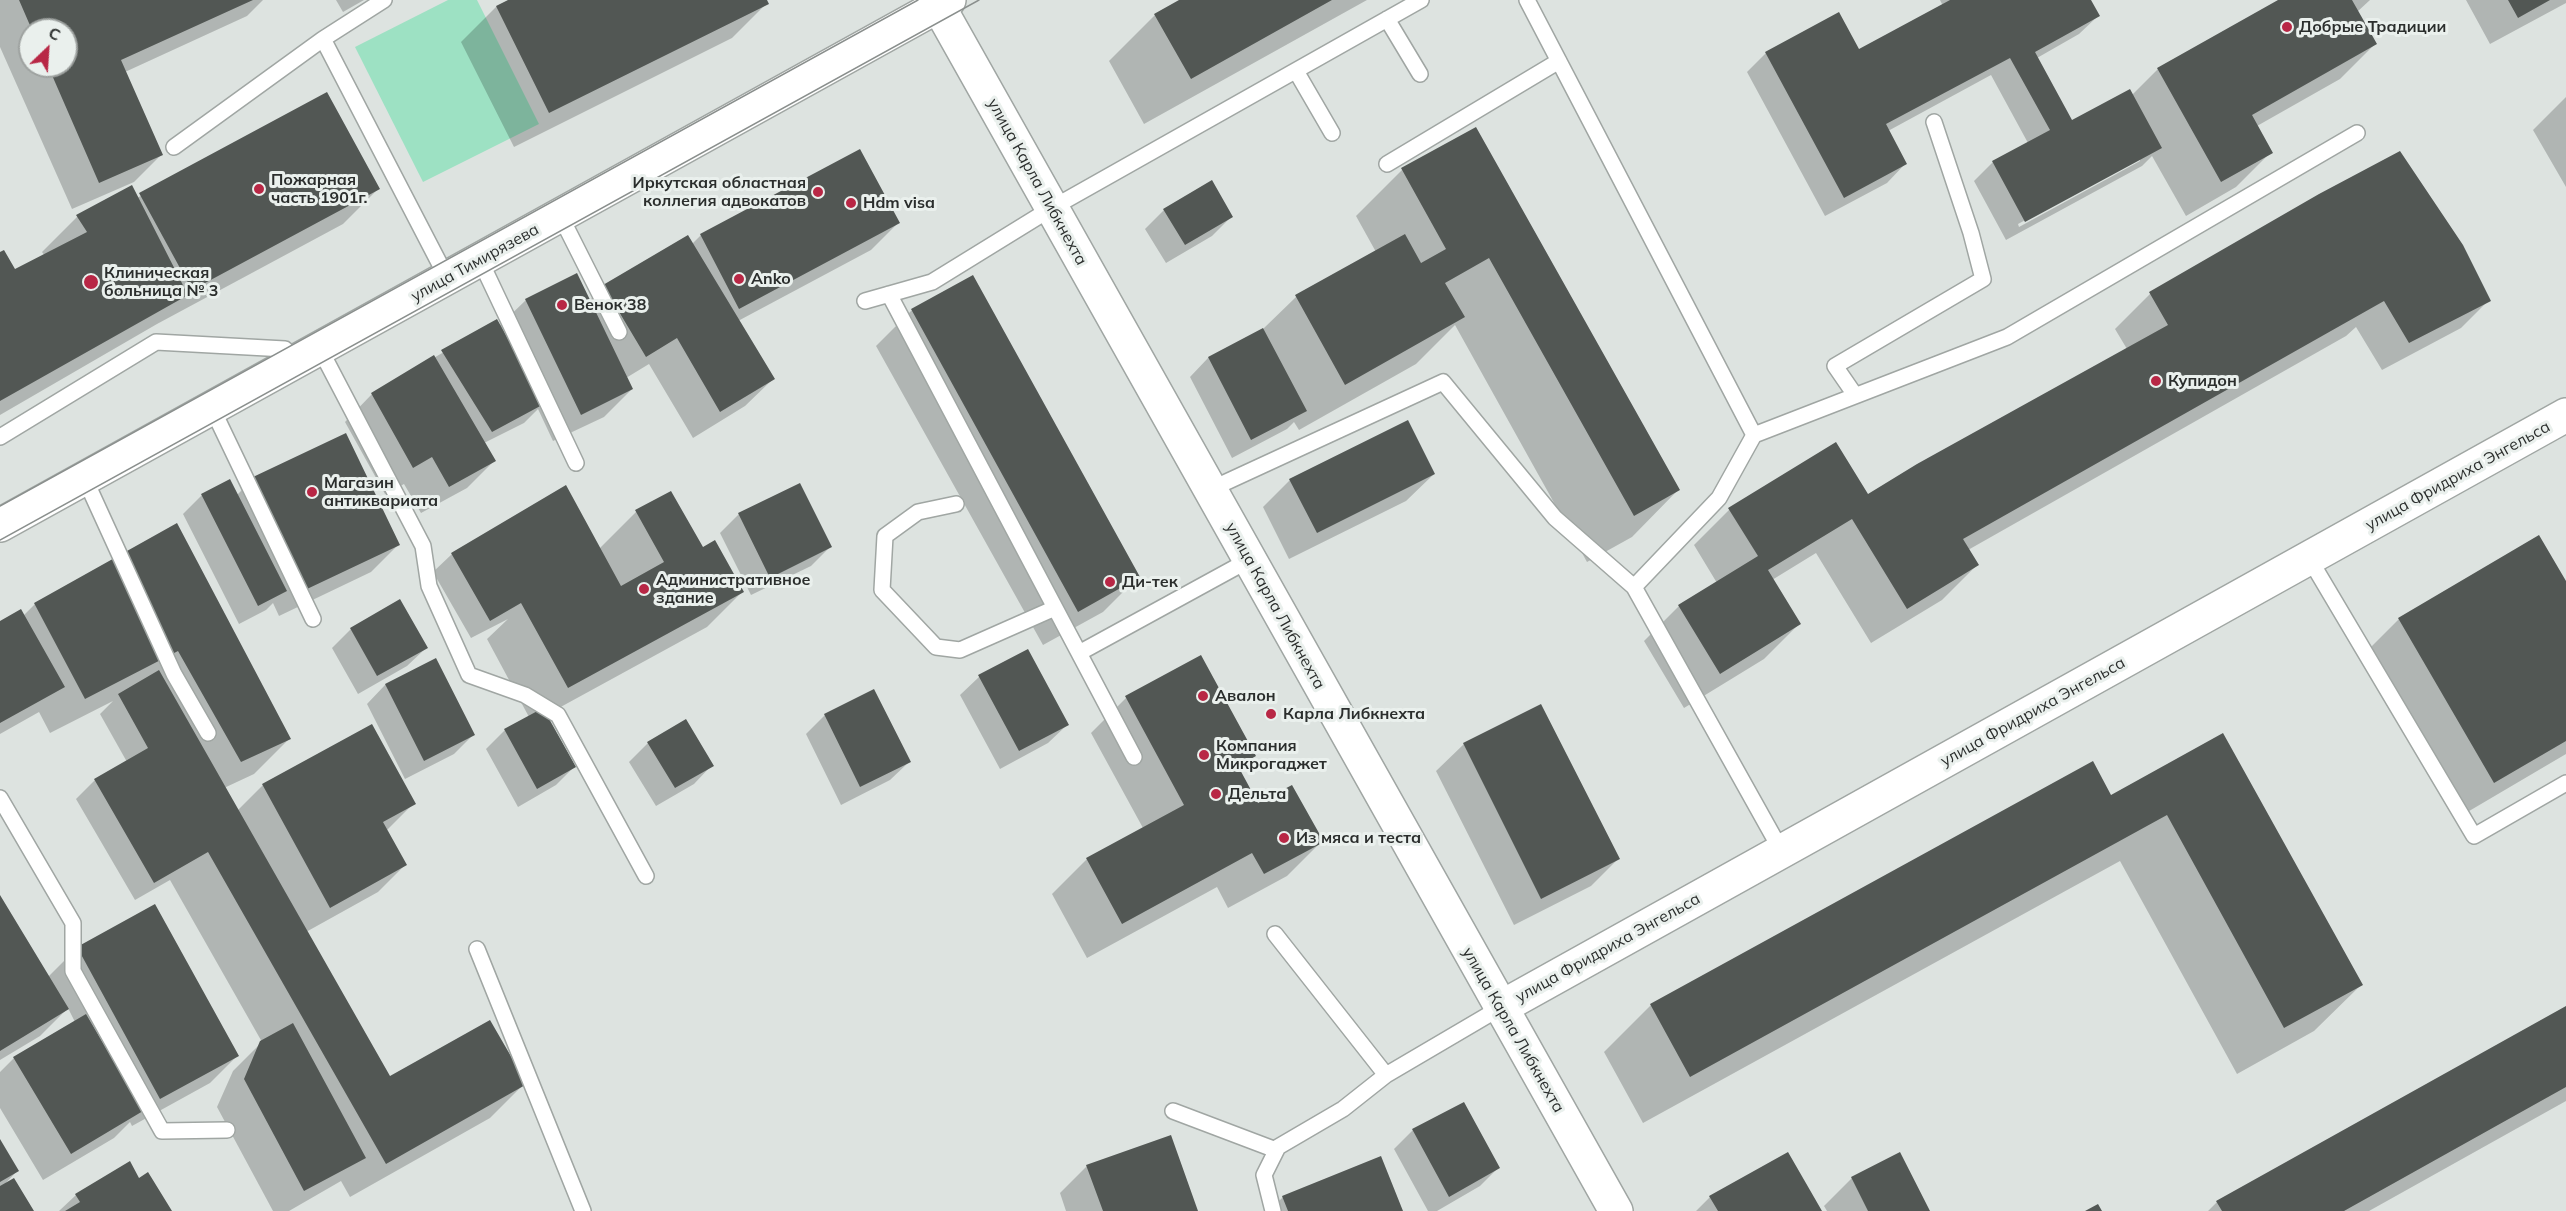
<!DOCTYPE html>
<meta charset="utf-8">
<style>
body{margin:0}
#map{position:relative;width:2566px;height:1211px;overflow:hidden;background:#dde3e0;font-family:Mulish,sans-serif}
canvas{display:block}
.north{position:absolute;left:18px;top:18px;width:60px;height:60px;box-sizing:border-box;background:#eaf0ed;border:2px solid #9ea2a0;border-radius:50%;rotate:25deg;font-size:16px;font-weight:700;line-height:24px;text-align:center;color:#2b2e2d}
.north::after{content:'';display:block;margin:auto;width:21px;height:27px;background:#b82745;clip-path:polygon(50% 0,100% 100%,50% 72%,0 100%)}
</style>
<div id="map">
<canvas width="2566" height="1211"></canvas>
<div class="north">С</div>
</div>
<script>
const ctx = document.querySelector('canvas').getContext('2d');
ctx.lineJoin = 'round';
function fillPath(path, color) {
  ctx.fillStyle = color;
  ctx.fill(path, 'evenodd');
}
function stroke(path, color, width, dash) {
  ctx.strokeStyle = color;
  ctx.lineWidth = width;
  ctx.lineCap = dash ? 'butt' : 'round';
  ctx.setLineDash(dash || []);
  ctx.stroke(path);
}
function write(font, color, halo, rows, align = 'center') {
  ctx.font = font + ' Mulish,sans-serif';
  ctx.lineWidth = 6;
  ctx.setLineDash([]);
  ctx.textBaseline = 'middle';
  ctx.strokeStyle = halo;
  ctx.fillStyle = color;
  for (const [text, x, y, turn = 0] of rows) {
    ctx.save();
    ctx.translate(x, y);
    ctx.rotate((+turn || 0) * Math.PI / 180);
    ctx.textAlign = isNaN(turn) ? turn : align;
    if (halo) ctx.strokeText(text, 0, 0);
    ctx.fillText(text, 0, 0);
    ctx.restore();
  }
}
fillPath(new Path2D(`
 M448,0H477L539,124L423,182L355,47Z`), '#9de1c3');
fillPath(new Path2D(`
 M0,0H263L247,16L125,72L161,155L134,182L72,209L0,47ZM30,30H66V66H30Z
 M336,0H364L343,12Z
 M511,0H765L767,3L732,38L514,147L461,42L496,7Z
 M1182,0H1367L1144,124L1109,61L1155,15Z
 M1940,0H2089L2098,16L2079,34L2037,58L2072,122L2132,95L2158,69L2281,0H2370L2357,12L2375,44L2340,79L2257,126L2271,152L2236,187L2186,216L2152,156L2142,166L2006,240L1974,181L1993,162L2028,143L1991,75L1888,131L1905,164L1887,183L1825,216L1747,72L1766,53L1858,51L1943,6ZM2140,158V161L2019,227L2018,224Z
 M2466,0H2566V3L2490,44Z
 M327,94L378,189L343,224L157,324L0,415V254L14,271L45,256L42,252L77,217L137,198Z
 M2566,97V187L2533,130Z
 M1475,129L1678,490L1632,537L1587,562L1455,325L1416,364L1299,430L1294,422L1287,429L1232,458L1190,377L1208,358L1263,329L1296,297L1376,252L1356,216L1402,170Z
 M1164,210L1231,217L1212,236L1166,263L1145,229Z
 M898,223L871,250L738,321L773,379L745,406L693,438L649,364L626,378L632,389L604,417L553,441L538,409L524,423L484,443L494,461L467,488L421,513L404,484L385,494L345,422L372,394L497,321L499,326L526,300L589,301L604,286L692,244L701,235Z
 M972,277L1138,577L1103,612L1043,645L876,346L911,311Z
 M2150,294L2489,300L2461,328L2382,370L2356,327L2346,336L1968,550L1977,565L1942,600L1871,643L1816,553L1772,580L1799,624L1764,659L1684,708L1644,641L1679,606L1717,583L1694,545L1729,510L1867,496L2127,349L2115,329Z
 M1434,474L1406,501L1289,559L1263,507L1290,480Z
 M254,478L398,545L371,572L279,616L273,603L266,610L239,624L183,514L202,495H237Z
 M671,493L702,549L742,592L707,627L546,715L574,767L556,785L518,807L486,749L505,730L529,717L487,639L508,619L471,638L433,572L452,554L599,549L636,512Z
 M739,514L830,547L811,566L751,595L720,533Z
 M177,525L289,739L254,774L224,788L237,811L263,785L414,803L386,831L405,865L378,892L306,932L389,1078L525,1083L490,1118L350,1197L341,1181L289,1211H273L217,1107L233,1071L262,1042L170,880L135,900L76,799L95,780L127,762L100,714L113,701L50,733L39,712L0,734V622L24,615L35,604Z
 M2566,584V754L2459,817L2364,654L2399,619Z
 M351,629L426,648L407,666L358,694L332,648Z
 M1027,651L1067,725L1048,743L1000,769L960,695L979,677Z
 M435,660L473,735L454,754L405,779L367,704L385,685Z
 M1126,698L1254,756L1239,772L1257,805L1322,841L1287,876L1228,908L1217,887L1087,958L1052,894L1087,859L1143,828L1091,733Z
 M825,715L909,762L890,780L841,805L806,734Z
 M2223,735L2361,985L2314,1031L2237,1074L2120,861L1643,1123L1604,1052L1651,1005L2111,797Z
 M648,743L712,765L694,784L656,806L629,762Z
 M1464,744L1618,859L1591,886L1514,925L1436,771Z
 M0,898L48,977L77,948L237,1056L210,1083L132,1126L130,1122L114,1138L43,1180L0,1108V1072L14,1058L75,1022L68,1008L40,1036L0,1060Z
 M2566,1007V1101L2369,1211H2208L2217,1202Z
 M1413,1130L1498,1168L1480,1186L1437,1211H1428L1394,1149Z
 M0,1142L17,1171L4,1185L33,1211H0Z
 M1087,1166L1197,1211H1066L1060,1193Z
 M1852,1178L1929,1211H1827L1824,1206Z
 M139,1180L170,1211H59L76,1195Z
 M1283,1197L1401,1211H1269Z
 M1710,1197L1820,1211H1696Z`), '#0003');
fillPath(new Path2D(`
 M19,0H253L121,60L163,155L99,183L48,66H66V30H32Z
 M508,0H767L769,4L549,113L496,6Z
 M1179,0H1332L1191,79L1154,14Z
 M1950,0H2091L2100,16L2035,52L2072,120L2130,89L2162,148L2025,222L1992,161L2050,130L2010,58L1886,124L1907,164L1844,198L1765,52L1839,12L1859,49Z
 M2278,0H2352L2377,44L2252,115L2273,153L2221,182L2157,68Z
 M2508,0H2550L2518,18Z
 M327,92L380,189L192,290L139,193Z
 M1476,127L1680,490L1634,516L1489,258L1445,283L1465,317L1345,385L1295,295L1405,234L1421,263L1446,249L1401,168Z
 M860,149L900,223L739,309L700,234Z
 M2400,151L2463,245L2491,301L2409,343L2384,301L1963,539L1979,565L1907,609L1852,519L1768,570L1801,624L1720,674L1678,605L1758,556L1728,508L1836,442L1868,494L1917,464L2168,325L2149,292L2319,194Z
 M1212,180L1233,217L1185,245L1163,209Z
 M132,185L188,295L0,401V252L4,250L15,269L87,232L76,215Z
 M688,235L775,379L720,412L677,338L646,357L603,285Z
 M577,273L633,389L581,415L525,299Z
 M973,275L1140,577L1078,612L911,309Z
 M497,319L544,404L492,432L441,350Z
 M1263,328L1307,411L1251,440L1208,357Z
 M434,355L496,461L449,487L432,457L413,468L371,393Z
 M1408,420L1435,474L1317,533L1289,479Z
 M346,433L400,545L307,589L253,477Z
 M230,479L287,591L258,606L201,494Z
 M800,483L832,547L770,578L738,513Z
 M566,485L621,586L664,562L635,510L671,491L703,547L715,540L744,592L568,688L521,603L490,621L451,553Z
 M177,523L291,739L241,762L178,651L85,699L34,603Z
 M2539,535L2566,581V741L2494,783L2398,618Z
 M400,599L428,648L377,676L350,628Z
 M21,609L65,687L0,723V621Z
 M1028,649L1069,725L1019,751L978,675Z
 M1201,655L1256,756L1238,766L1258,803L1292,785L1324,842L1264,874L1252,853L1122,924L1086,858L1184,805L1125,696Z
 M436,658L475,735L424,761L385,684Z
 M159,670L390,1076L490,1020L527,1084L386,1164L208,852L154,883L94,779L148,748L118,694Z
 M874,689L911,762L860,787L824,714Z
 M1541,704L1620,859L1541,899L1463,743Z
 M543,708L576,767L537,789L504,729Z
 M686,719L714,766L675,788L647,742Z
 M372,724L416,804L383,822L407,865L330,908L262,784Z
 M2223,733L2363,985L2284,1028L2167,815L1690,1077L1650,1004L2093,761L2111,795Z
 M0,895L69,1009L0,1051Z
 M155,904L239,1056L160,1099L77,947Z
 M2566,1006V1087L2344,1211H2222L2216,1201Z
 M86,1014L143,1111L71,1154L13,1057Z
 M293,1023L366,1158L304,1191L244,1079L260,1041Z
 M1464,1102L1500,1168L1449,1197L1412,1129Z
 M1171,1135L1198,1211H1103L1086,1165Z
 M0,1139L19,1171L0,1182Z
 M1788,1152L1822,1211H1718L1709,1196Z
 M1900,1152L1930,1211H1868L1851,1177Z
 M1381,1156L1403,1211H1288L1282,1196Z
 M130,1161L139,1178L148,1172L172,1211H65L80,1202L75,1194Z
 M14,1178L34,1211H0V1186Z
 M2098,1204L2102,1211H2085Z`), '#525754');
const service = new Path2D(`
 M384,0L323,39L447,278
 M1527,0L1754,435L2007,337L2357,133
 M1387,19L1420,74
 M1296,71L1332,133
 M174,147L323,39
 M1387,164L1559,61
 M560,215L619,332
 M480,260L576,463
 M889,294L1134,757
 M865,301L932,282L1052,208L1421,0
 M320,349L423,546L429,586L469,675L525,695L558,715L646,876
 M1855,395L1835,366L1983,279L1971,233L1934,122
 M212,408L313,619
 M0,437L156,342L285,349
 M85,479L174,674L208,733
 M1209,490L1443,382L1555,518L1634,587L1782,852
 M956,504L918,512L885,536L882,590L936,647L960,650L1055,608
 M2309,558L2474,836L2566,783
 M1634,587L1719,498L1754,435
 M1079,653L1249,560
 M0,798L73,923V971L162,1131L227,1130
 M1275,934L1386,1075L1500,1008
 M477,949L583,1211
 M1173,1111L1276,1150
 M1273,1211L1264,1175L1278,1147L1343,1109L1386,1075`);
const tertiary = new Path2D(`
 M0,525L949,0
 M1500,1008L2566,415`);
const secondary = new Path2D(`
 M935,0L1616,1211`);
stroke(service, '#a0a6a3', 18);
stroke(tertiary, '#a0a6a3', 36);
stroke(secondary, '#a0a6a3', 36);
stroke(service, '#fff', 15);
stroke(tertiary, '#fff', 33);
stroke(secondary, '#fff', 33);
stroke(new Path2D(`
 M0,506L918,0
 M0,540L979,0`), '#8a8f8d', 1.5);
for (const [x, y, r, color] of [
 [2287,27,6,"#b82745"],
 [259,189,6,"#b82745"],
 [818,192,6,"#b82745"],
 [851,203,6,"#b82745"],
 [739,279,6,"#b82745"],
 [91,282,8,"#b82745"],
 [562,305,6,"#b82745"],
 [2156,381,6,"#b82745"],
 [312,492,6,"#b82745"],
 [1110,582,6,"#b82745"],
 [644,589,6,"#b82745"],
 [1203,696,6,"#b82745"],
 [1271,714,6,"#b82745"],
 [1204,755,6,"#b82745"],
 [1216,794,6,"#b82745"],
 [1284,838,6,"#b82745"]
]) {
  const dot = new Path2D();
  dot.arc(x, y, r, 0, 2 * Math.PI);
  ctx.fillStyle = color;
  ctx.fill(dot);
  stroke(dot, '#eaf0ed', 2);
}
write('bold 16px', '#2b2e2d', '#eaf0ed', [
 ["Добрые Традиции",2299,27],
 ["Пожарная",271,180],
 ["часть 1901г.",271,198],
 ["Иркутская областная",806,183,"right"],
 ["коллегия адвокатов",806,201,"right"],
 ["Hdm visa",863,203],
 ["Клиническая",104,273],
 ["больница № 3",104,291],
 ["Anko",751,279],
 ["Венок 38",574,305],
 ["Купидон",2168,381],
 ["Магазин",324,483],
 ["антиквариата",324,501],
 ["Административное",656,580],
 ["здание",656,598],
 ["Ди-тек",1122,582],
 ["Авалон",1215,696],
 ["Карла Либкнехта",1283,714],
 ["Компания",1216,746],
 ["Микрогаджет",1216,764],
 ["Дельта",1228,794],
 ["Из мяса и теста",1296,838]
], 'left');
write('16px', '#2b2e2d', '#eaf0ed', [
 ["улица Карла Либкнехта",1037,182,61],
 ["улица Тимирязева",475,263,-29],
 ["улица Фридриха Энгельса",2458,476,-29],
 ["улица Карла Либкнехта",1275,606,61],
 ["улица Фридриха Энгельса",2033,712,-29],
 ["улица Фридриха Энгельса",1608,948,-29],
 ["улица Карла Либкнехта",1513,1030,60]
]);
</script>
